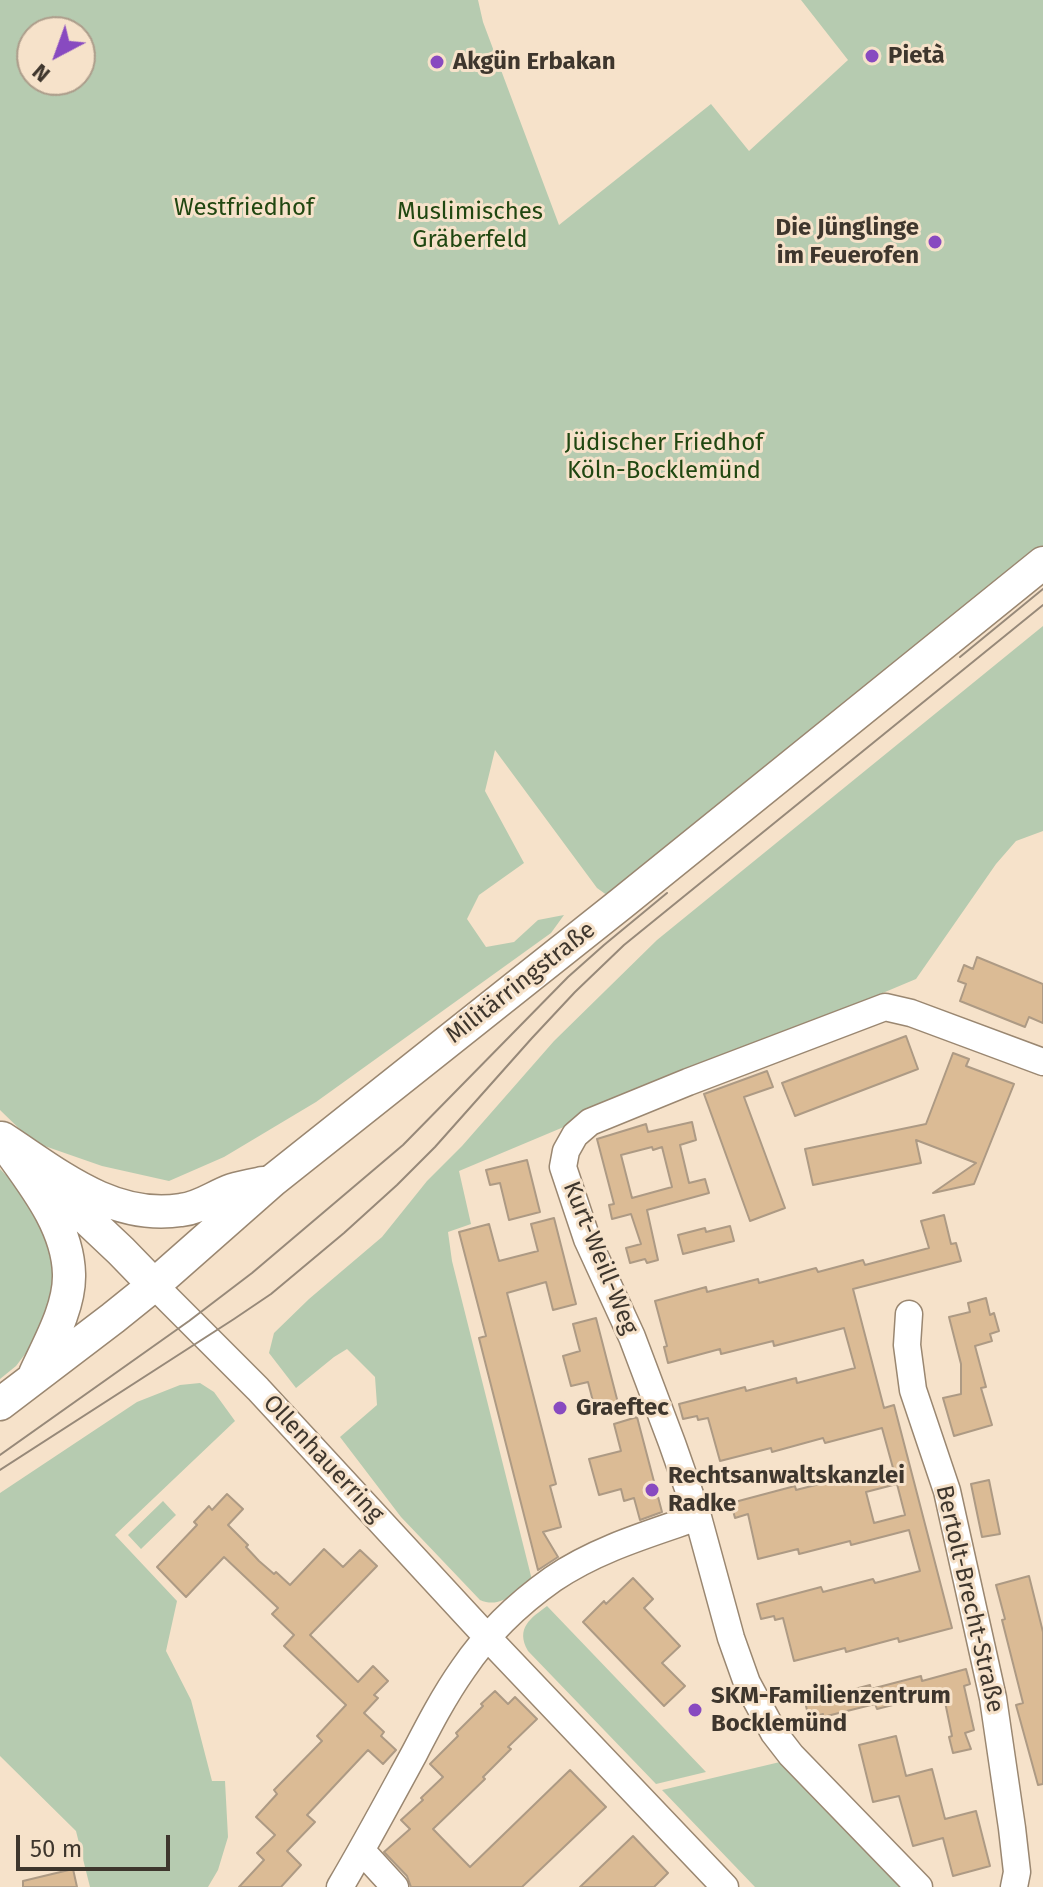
<!DOCTYPE html>
<meta charset="utf-8">
<style>
body{margin:0}
#map{position:relative;width:1043px;height:1887px;overflow:hidden;background:#f6e2ca;font-family:"Fira Sans",sans-serif}
canvas{display:block}
.north{position:absolute;left:16px;top:16px;width:80px;height:80px;box-sizing:border-box;background:#f6e2ca;border:2px solid #ac9d8b;border-radius:50%;rotate:221deg;font-size:22px;font-weight:700;line-height:32px;text-align:center;color:#3e362d}
.north::after{content:'';display:block;margin:auto;width:28px;height:36px;background:#884ac0;clip-path:polygon(50% 0,100% 100%,50% 72%,0 100%)}
.scale{position:absolute;left:16px;top:1835px;width:154px;height:36px;box-sizing:border-box;border:4px solid #3e362d;border-top:0;padding-left:10px;font-size:24px;line-height:28px;white-space:nowrap;color:#3e362d;-webkit-text-stroke:6px #f6e2ca;paint-order:stroke}
</style>
<div id="map">
<canvas width="1043" height="1887"></canvas>
<div class="north">N</div>
<div class="scale">50 m</div>
</div>
<script>
const ctx = document.querySelector('canvas').getContext('2d');
ctx.lineJoin = 'round';
function fillPath(path, color) {
  ctx.fillStyle = color;
  ctx.fill(path, 'evenodd');
}
function stroke(path, color, width, dash) {
  ctx.strokeStyle = color;
  ctx.lineWidth = width;
  ctx.lineCap = dash ? 'butt' : 'round';
  ctx.setLineDash(dash || []);
  ctx.stroke(path);
}
function write(font, color, halo, rows, align = 'center') {
  ctx.font = font + ' "Fira Sans",sans-serif';
  ctx.lineWidth = 6;
  ctx.setLineDash([]);
  ctx.textBaseline = 'middle';
  ctx.strokeStyle = halo;
  ctx.fillStyle = color;
  for (const [text, x, y, turn = 0] of rows) {
    ctx.save();
    ctx.translate(x, y);
    ctx.rotate((+turn || 0) * Math.PI / 180);
    ctx.textAlign = isNaN(turn) ? turn : align;
    if (halo) ctx.strokeText(text, 0, 0);
    ctx.fillText(text, 0, 0);
    ctx.restore();
  }
}
fillPath(new Path2D(`
 M0,0H478L483,22L559,225L711,104L749,151L848,60L801,0H1043V552L611,898L597,888L495,750L485,791L524,863L479,895L467,919L486,947L514,942L538,920L564,915L551,933L316,1102L224,1157L169,1181L102,1166L33,1142L0,1110ZM32,32H80V80H32Z
 M1043,626V831L1016,841L996,864L916,979L459,1171L471,1224L448,1232L452,1261L532,1580C516,1592 501,1609 480,1600L401,1517L340,1437L377,1405L375,1377L347,1349L334,1357L296,1388L269,1353L274,1333L309,1299L382,1237L427,1181L462,1146L554,1041L657,940Z
 M0,1169L22,1191L47,1231L57,1262L49,1323L16,1366L0,1379Z
 M200,1383L214,1392L235,1421L115,1535L177,1601L166,1651L191,1700L212,1781H225L228,1837L218,1870L208,1887H90L76,1831L0,1756V1493L137,1402L180,1385Z
 M163,1501L176,1515L141,1549L128,1535Z
 M547,1606L706,1772L656,1784L528,1651C515,1628 531,1618 547,1606Z
 M780,1762L901,1887H755L662,1790Z`), '#b6cbb0');
const building = new Path2D(`
 M977,957L1043,984V1023L1029,1017L1025,1027L960,1001L966,984L958,981L964,965L973,969Z
 M906,1036L918,1069L795,1116L782,1083Z
 M953,1053L969,1059L966,1066L1014,1084L974,1184L933,1193L976,1163L916,1140L921,1163L813,1185L805,1149L926,1124Z
 M767,1071L773,1087L744,1097L785,1208L750,1221L704,1094Z
 M692,1122L696,1140L680,1145L689,1183L705,1179L709,1193L647,1210L658,1260L647,1263L645,1259L630,1263L626,1248L641,1244L631,1214L612,1219L609,1205L614,1204L597,1139L646,1124L648,1132ZM652,1147L653,1150L662,1147L672,1187L632,1198L621,1155Z
 M527,1160L540,1212L509,1220L500,1183L490,1185L486,1170Z
 M944,1215L951,1244L956,1243L961,1261L853,1289L884,1408L894,1405L952,1628L899,1642L898,1638L846,1652L845,1648L794,1661L783,1618L775,1620L774,1616L761,1619L757,1604L821,1587L823,1592L873,1579L875,1583L920,1571L909,1530L851,1545L850,1541L799,1554L798,1549L758,1559L748,1514L735,1518L731,1503L795,1486L796,1490L847,1477L848,1480L893,1468L882,1428L825,1443L823,1438L772,1452L771,1448L720,1461L708,1418L698,1420L697,1416L683,1419L679,1404L745,1387L746,1391L796,1378L797,1383L855,1368L844,1328L774,1346L773,1341L721,1354L720,1349L668,1363L664,1347L667,1346L655,1301L706,1287L707,1292L758,1279L759,1283L816,1268L818,1272L863,1260L865,1265L929,1248L921,1221ZM897,1484L905,1515L874,1523L866,1492Z
 M554,1218L576,1304L553,1310L546,1282L507,1293L556,1484L550,1486L561,1527L543,1532L558,1557L538,1570L479,1338L486,1336L459,1232L489,1224L499,1261L538,1251L531,1224Z
 M730,1226L734,1241L683,1254L678,1235L705,1228L706,1232Z
 M986,1298L990,1315L994,1313L999,1331L990,1334L992,1341L975,1346L986,1387L981,1388L992,1425L954,1436L943,1398L961,1394V1364L949,1317L970,1312L968,1303Z
 M596,1318L618,1403L595,1409L588,1382L571,1386L563,1356L580,1351L573,1324Z
 M637,1417L662,1512L640,1520L634,1498L624,1501L621,1489L599,1495L589,1459L621,1451L614,1424Z
 M989,1480L1000,1534L982,1537L971,1484Z
 M227,1494L243,1509L228,1525L248,1545L246,1547L259,1561L274,1574L276,1572L290,1585L324,1549L343,1567L360,1550L377,1566L310,1635L358,1682L373,1666L388,1681L374,1695L378,1698L364,1713L384,1732L381,1736L396,1750L383,1764L368,1750L307,1815L315,1822L287,1851L301,1865L281,1887H239L264,1860L257,1853L275,1835L256,1817L277,1794L274,1790L322,1741L317,1736L346,1705L284,1646L294,1635L272,1614L278,1608L224,1557L186,1597L157,1567L197,1525L194,1522L209,1506L212,1510Z
 M1029,1576L1043,1632V1784L1038,1785L1016,1705L1023,1703L1002,1620L1005,1619L996,1585Z
 M633,1578L653,1599L644,1608L680,1646L662,1663L685,1686L664,1706L583,1622L604,1601L606,1604Z
 M966,1669L970,1684L964,1686L974,1730L965,1733L971,1749L953,1753L949,1737L952,1736L944,1697L929,1701L928,1696L877,1709L875,1704L823,1717V1714L809,1718L805,1702L870,1685L871,1689L921,1676L922,1681Z
 M495,1691L508,1704L515,1697L537,1719L508,1747L511,1749L483,1777L485,1779L433,1829L470,1867L570,1770L606,1807L522,1887H411L407,1876L384,1852L410,1829L401,1820L423,1800L421,1798L443,1777L430,1764L458,1736L456,1733L483,1706L481,1704Z
 M896,1736L906,1776L932,1769L945,1819L976,1811L990,1866L953,1876L943,1838L913,1846L899,1796L873,1802L859,1745Z
 M633,1836L668,1873L654,1887H580Z
 M73,1869L77,1887H23V1881Z`);
fillPath(building, '#dbbb95');
stroke(building, '#ad9a84', 2);
const minor = new Path2D(`
 M154,1285L258,1389L488,1638L725,1887
 M909,1314L907,1345L913,1390L947,1491L993,1698L1012,1828L1017,1872L1014,1887
 M362,1851L395,1887
 M340,1887C366,1843 390,1798 414,1754C429,1725 444,1696 463,1669C486,1635 519,1603 553,1579C597,1549 649,1534 698,1517
 M919,1887L791,1755L774,1733L747,1683L731,1638L698,1517L672,1443L632,1337L587,1239L563,1167L566,1151L575,1135L590,1122L688,1082L885,1007L911,1013L1043,1062`);
const major = new Path2D(`
 M2,1138C56,1173 112,1221 181,1210C200,1208 215,1196 232,1190C242,1187 253,1185 263,1183
 M10,1151C36,1187 68,1228 69,1274C70,1308 48,1345 35,1374
 M50,1184L121,1251L154,1285
 M0,1404L113,1318L154,1285L272,1181L622,903L1043,563`);
stroke(minor, '#9a8771', 29);
stroke(major, '#9a8771', 35);
stroke(minor, '#fff', 26);
stroke(major, '#fff', 32);
stroke(new Path2D(`
 M960,657L1043,589
 M0,1455L189,1321L252,1273L403,1145L568,977L604,945L667,893
 M0,1470L234,1319L271,1294L344,1233L397,1185L435,1147L532,1038L575,992L624,945L1043,605`), '#978979', 2);
for (const [x, y, r, color] of [
 [872,56,8,"#884ac0"],
 [437,62,8,"#884ac0"],
 [935,242,8,"#884ac0"],
 [560,1408,8,"#884ac0"],
 [652,1490,8,"#884ac0"],
 [695,1710,8,"#884ac0"]
]) {
  const dot = new Path2D();
  dot.arc(x, y, r, 0, 2 * Math.PI);
  ctx.fillStyle = color;
  ctx.fill(dot);
  stroke(dot, '#f6e2ca', 3);
}
write('bold 24px', '#3e362d', '#f6e2ca', [
 ["Pietà",888,56],
 ["Akgün Erbakan",453,62],
 ["Die Jünglinge",919,228,"right"],
 ["im Feuerofen",919,256,"right"],
 ["Graeftec",576,1408],
 ["Rechtsanwaltskanzlei",668,1476],
 ["Radke",668,1504],
 ["SKM-Familienzentrum",711,1696],
 ["Bocklemünd",711,1724]
], 'left');
write('24px', '#204711', '#f6e2ca', [
 ["Westfriedhof",244,208],
 ["Muslimisches",470,212],
 ["Gräberfeld",470,240],
 ["Jüdischer Friedhof",664,443],
 ["Köln-Bocklemünd",664,471]
]);
write('24px', '#3e362d', '#f6e2ca', [
 ["Militärringstraße",521,983,-38],
 ["Kurt-Weill-Weg",600,1258,68],
 ["Ollenhauerring",323,1459,47],
 ["Bertolt-Brecht-Straße",969,1599,77]
]);
</script>
